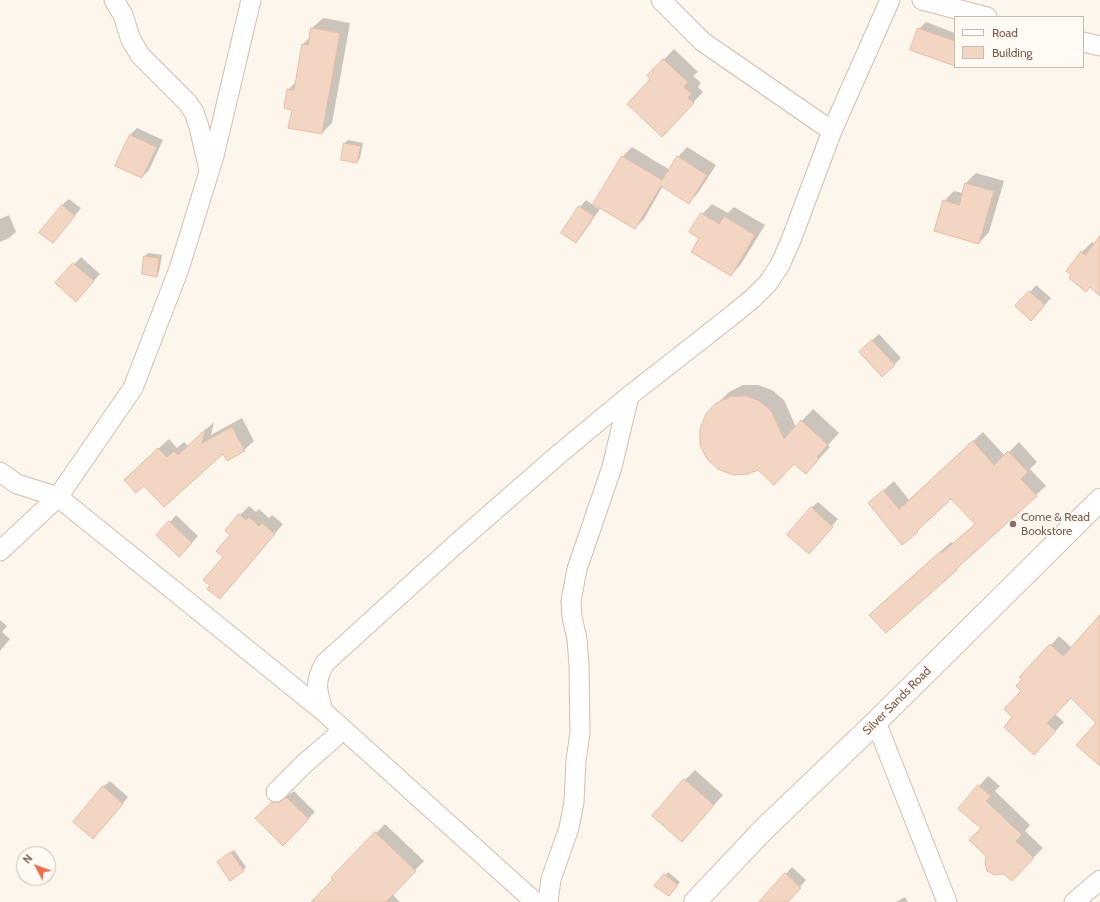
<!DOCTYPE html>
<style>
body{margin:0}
#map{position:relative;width:1100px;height:902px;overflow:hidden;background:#fdf6ec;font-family:Cabin,sans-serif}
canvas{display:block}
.legend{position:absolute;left:954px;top:16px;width:130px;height:52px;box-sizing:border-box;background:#fffaf3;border:1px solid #cabbb1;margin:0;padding:5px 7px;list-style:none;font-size:12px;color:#7a5c4d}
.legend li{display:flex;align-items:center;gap:8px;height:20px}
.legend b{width:20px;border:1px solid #cabbb1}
.north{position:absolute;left:16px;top:846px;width:40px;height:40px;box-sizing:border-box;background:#fffaf3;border:1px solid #cabbb1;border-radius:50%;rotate:311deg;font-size:11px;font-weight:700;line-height:16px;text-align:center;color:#7a5c4d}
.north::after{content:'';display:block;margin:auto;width:14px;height:18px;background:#e76f51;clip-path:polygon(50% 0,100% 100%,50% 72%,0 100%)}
</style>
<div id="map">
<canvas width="1100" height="902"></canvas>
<ul class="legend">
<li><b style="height:5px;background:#fff"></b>Road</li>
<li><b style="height:11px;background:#f3d5c3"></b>Building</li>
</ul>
<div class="north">N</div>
</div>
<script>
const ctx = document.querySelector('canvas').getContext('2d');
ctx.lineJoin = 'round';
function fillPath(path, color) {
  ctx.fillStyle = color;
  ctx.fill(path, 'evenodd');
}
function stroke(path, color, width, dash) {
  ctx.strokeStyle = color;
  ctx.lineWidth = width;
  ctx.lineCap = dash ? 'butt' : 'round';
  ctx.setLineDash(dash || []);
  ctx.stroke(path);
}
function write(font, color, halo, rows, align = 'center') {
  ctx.font = font + ' Cabin,sans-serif';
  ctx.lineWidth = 3.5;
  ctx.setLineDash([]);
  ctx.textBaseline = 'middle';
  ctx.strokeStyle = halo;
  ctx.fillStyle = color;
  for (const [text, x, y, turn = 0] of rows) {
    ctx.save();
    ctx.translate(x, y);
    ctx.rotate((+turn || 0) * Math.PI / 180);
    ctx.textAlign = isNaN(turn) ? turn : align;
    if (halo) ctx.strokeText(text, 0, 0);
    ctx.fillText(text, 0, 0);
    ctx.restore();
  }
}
fillPath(new Path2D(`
 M323,18L350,23L332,123L322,133L293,109L288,90L296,82L303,44L311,36L312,28Z
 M926,22L955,33V65L919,29Z
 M674,49L698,72L693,76L701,83L698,87L703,92L672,126L651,79L648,76Z
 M137,128L163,140L149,170L142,177L117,165L130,135Z
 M348,140L363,143L360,158L357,162L342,159L345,143Z
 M632,147L670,170L678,157L687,147L716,165L698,193L689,202L663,186L644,219L635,228L595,204L594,206L600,209L582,235L576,242L580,207L586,200L593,205L623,156Z
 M976,173L1004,181L989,232L979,243L944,201L954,191L963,193L966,183Z
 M69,199L81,208L59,235L62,205Z
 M712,204L728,213L734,207L765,225L741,264L731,275L701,238L702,214Z
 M9,215L16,232L9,238L0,242V219Z
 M1100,239V292L1082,252L1092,242L1095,244Z
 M148,253L162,255L159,272L156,276L143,273L145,256Z
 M81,257L100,274L82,294L57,283Z
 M1036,285L1051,298L1038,313L1030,292Z
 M879,334L901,358L894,365L867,345Z
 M743,385H758L772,390L784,400L796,427L813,409L839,433L828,445L830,447L806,473L717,404L729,392Z
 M242,418L254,441L244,450L223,452L135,470L169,439L177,448L184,442L188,446L214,422L211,435Z
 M983,432L1005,456L1019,442L1037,462L1030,469L1046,486L956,569L886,632L880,605L951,542L953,544L976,524L951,498L917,531L869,503L894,481L909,500Z
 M818,502L838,519L815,546L811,508Z
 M249,506L256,512L259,509L269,518L272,515L283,524L220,598L212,585L240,515Z
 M176,515L198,536L186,549L170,522Z
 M1100,616V764L1097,723L1071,697L1055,714L1064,722L1042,745L1014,717L1023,691L1051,645L1059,636L1072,648Z
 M0,620L7,626L2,632L10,639L0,651Z
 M695,770L723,795L682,841L685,780Z
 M988,776L1000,786L995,791L1030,825L1025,831L1043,848L1021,870L987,856L983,828L979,786Z
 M110,781L128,797L100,831L103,787Z
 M294,791L315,812L283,844L257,818L279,795L287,796Z
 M385,824L424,861L392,894L400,902H325L376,833Z
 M234,850L246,867L243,870L219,862Z
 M792,867L806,880L787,902H761Z
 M668,872L680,882L671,892L656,886Z
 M905,897L908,902H896Z`), '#0003');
const building = new Path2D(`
 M311,28L340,33L322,134L288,128L292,110L284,108L287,89L294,90L302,44L308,45Z
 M918,28L955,41V66L910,50Z
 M663,59L688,82L684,87L692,94L688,98L694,103L662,137L627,104L650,79L647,76Z
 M130,135L157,147L142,178L115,166Z
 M344,143L361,146L357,163L341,160Z
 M622,156L662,180L677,156L707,175L689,204L661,186L635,229L593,204Z
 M965,183L994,191L979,244L934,231L943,200L959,205Z
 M62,205L75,216L53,243L39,233Z
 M579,206L594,216L576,243L561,233Z
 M701,213L719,224L724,216L755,235L731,276L691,252L699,238L689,232Z
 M1100,236V296L1090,287L1086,292L1069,278L1071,275L1066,271L1081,251L1085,255Z
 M144,256L159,258L157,277L142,274Z
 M73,263L94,281L76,302L55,283Z
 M1029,291L1045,305L1031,321L1015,306Z
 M872,340L895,365L882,377L859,352Z
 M746,396L760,401L772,412L784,439L801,420L828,445L817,457L819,459L806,474L794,464L774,485L758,470L748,474L733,475L718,469L707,459L700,445V429L706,414L716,403L730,397Z
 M232,427L245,451L227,461L223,454L164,507L144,486L136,493L124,480L158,448L167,457L174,451L178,455L206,429L202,443Z
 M973,441L994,465L1008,451L1028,472L1021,479L1037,496L956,569L957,570L886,633L869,615L941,551L942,553L975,524L951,499L917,531L918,532L902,545L868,503L883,490L899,509Z
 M811,507L833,527L809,554L787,535Z
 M239,514L246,520L249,517L259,526L262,523L275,534L220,599L207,589L210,585L203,580L223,557L216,551L230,535L225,531Z
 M169,521L192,543L179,557L156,535Z
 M1100,615V766L1076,745L1096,723L1071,698L1047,723L1056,731L1034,755L1004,727L1012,717L1004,709L1021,691L1016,686L1022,679L1019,677L1050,644L1063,656Z
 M684,779L714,805L682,842L652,816Z
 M978,785L991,796L986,801L1022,835L1016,841L1034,858L1012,881L1004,874L995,875L987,871L985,863L986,856L969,840L981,828L958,809Z
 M103,786L123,804L93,839L73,822Z
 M286,797L309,819L283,846L255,818L272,802H279Z
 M375,832L416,871L386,902H311L333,879L331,878Z
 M231,852L244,871L230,881L217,862Z
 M785,873L801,888L788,902H759Z
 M664,874L678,885L669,896L654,886Z`);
fillPath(building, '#f3d5c3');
stroke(building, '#e6bba3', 1);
const street = new Path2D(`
 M114,0L123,15L131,40L140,55L187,102L194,112L199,127L209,170
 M661,0L703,42L832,131
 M922,0L987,17
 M1083,42L1100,46
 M0,472L17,484L58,497L323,711L535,902
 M0,551L58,497L133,388L179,269L214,156L251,0
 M323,711C317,691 314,681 325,663L456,544L558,455L629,396L730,317L752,299L768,283L780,265L791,240L832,131L890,0
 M876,722L947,902
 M276,792L304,764L334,738L342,729
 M548,902L551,879L569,828L574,802L576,760L580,733L579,665L577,639L572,617L571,601L577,569L612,467L629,396
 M1074,902L1100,880`);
const secondary = new Path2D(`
 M695,902L764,829L876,722L1100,500`);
stroke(street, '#d1beb0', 21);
stroke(secondary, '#d6c0b0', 24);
stroke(street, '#fff', 19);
stroke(secondary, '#fff', 22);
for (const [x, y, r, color] of [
 [1013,524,4,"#8d6e63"]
]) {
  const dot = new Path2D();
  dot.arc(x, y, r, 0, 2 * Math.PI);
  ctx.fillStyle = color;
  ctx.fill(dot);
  stroke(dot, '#fffaf3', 1.5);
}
write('12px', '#785e54', '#fffaf3', [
 ["Come & Read",1021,517],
 ["Bookstore",1021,531]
], 'left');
write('12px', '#7a5c4d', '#fffaf3', [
 ["Silver Sands Road",897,701,-45]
]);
</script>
